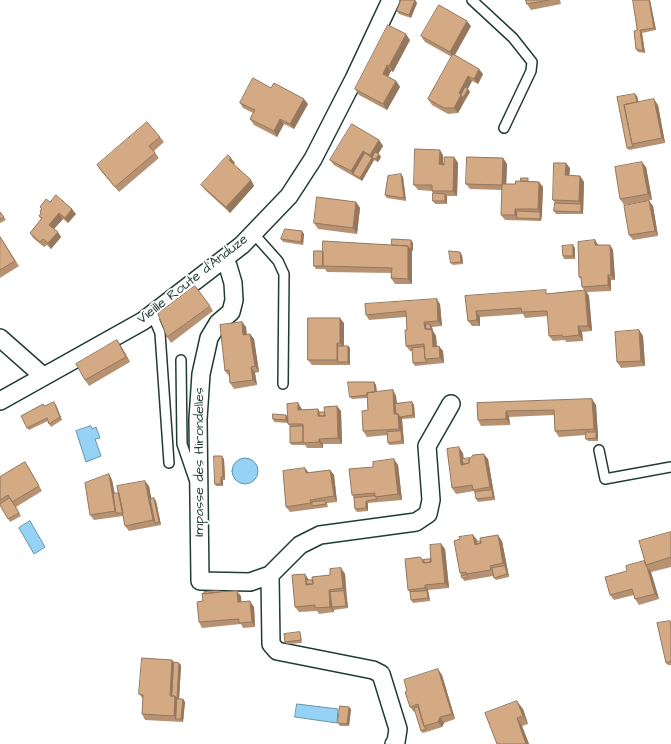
<!DOCTYPE html>
<style>
body{margin:0}
canvas{display:block;background:#fff}
</style>
<canvas width="671" height="744"></canvas>
<script>
const ctx = document.querySelector('canvas').getContext('2d');
ctx.lineJoin = 'round';
function fillPath(path, color) {
  ctx.fillStyle = color;
  ctx.fill(path, 'evenodd');
}
function stroke(path, color, width, dash) {
  ctx.strokeStyle = color;
  ctx.lineWidth = width;
  ctx.lineCap = dash ? 'butt' : 'round';
  ctx.setLineDash(dash || []);
  ctx.stroke(path);
}
function write(font, color, halo, rows, align = 'center') {
  ctx.font = font + ' "Architects Daughter",sans-serif';
  ctx.lineWidth = 3.5;
  ctx.setLineDash([]);
  ctx.textBaseline = 'middle';
  ctx.strokeStyle = halo;
  ctx.fillStyle = color;
  for (const [text, x, y, turn = 0] of rows) {
    ctx.save();
    ctx.translate(x, y);
    ctx.rotate((+turn || 0) * Math.PI / 180);
    ctx.textAlign = isNaN(turn) ? turn : align;
    if (halo) ctx.strokeText(text, 0, 0);
    ctx.fillText(text, 0, 0);
    ctx.restore();
  }
}
const water = new Path2D(`
 M91,426L92,429L96,427L100,438L95,439L101,456L86,462L76,431Z
 M232 471a13 13 0 1 1 26 0a13 13 0 1 1-26 0Z
 M30,521L45,547L34,554L19,528Z
 M297,704L338,709L337,723L295,717Z`);
fillPath(water, '#95d2f6');
stroke(water, '#6696a8', 1);
const lane = new Path2D(`
 M472,0L513,38L532,62L531,71L504,128
 M253,233L278,261L284,274L283,384
 M152,314L160,333L169,463
 M181,360L182,444L194,479
 M599,450L605,479L671,467`);
const street = new Path2D(`
 M224,259L228,266L233,283L234,300L231,312L218,323L209,338L201,374L198,419L200,581L250,582L270,575L300,545L320,535L416,522L428,514L431,500L427,446L451,404
 M0,338L43,376
 M0,401L143,321L242,245L289,196L313,159L354,79L391,0
 M270,575L271,644L277,651L373,670L381,674L398,729L396,742L394,744`);
stroke(lane, '#1f3d34', 12);
stroke(street, '#1f3d34', 20);
stroke(lane, '#fff', 9);
stroke(street, '#fff', 17);
fillPath(new Path2D(`
 M415,0L417,3L411,18L399,14L397,11Z
 M526,0H560L561,4L531,10L527,4Z
 M650,0L656,30L642,33L645,53L638,52L636,49L637,30Z
 M471,26L455,55L483,74L478,84L472,81L468,89L470,92L458,113L448,114L432,105L428,99L452,57L425,42L421,36Z
 M410,40L393,72L391,71L388,77L396,81L400,87L387,110L359,95L355,89Z
 M271,88L308,104L294,129L284,124L277,137L254,125L250,119L253,113L243,108L240,103Z
 M637,96L638,102L658,105L665,143L629,150L627,148Z
 M160,137L164,142L154,151L159,158L119,192L101,171L97,165Z
 M379,140L383,146L378,154L381,157L378,162L374,160L362,181L334,165L330,160Z
 M443,155V163L454,157L458,163L457,196H447V204H435L433,201V193L432,191L418,190L414,185Z
 M503,158L507,164L506,184H515L530,181L539,182L543,187L541,221L505,220L501,215L502,190L470,189L466,184Z
 M235,163L233,165L251,180L254,186L230,213L205,190L201,185Z
 M646,167L652,200L624,205L620,199Z
 M570,168L569,176H580L584,182L583,214H556L554,211L555,203L553,200Z
 M401,174L403,177L406,201L387,198L385,195Z
 M649,201L653,206L658,236L633,240L629,235Z
 M50,202L76,214L68,223L63,219L54,229L61,237L51,249L47,245L44,247L33,238L30,233L41,219L39,216L41,214L40,211L41,209L40,207Z
 M356,202L360,208L357,234L318,229L314,223Z
 M0,212L6,220L0,223Z
 M304,234L303,245L283,242L281,239Z
 M0,236L19,266L0,278Z
 M411,240L413,243V251H412V284H395L391,278V273L327,272L325,269H316L314,266L323,251L392,245Z
 M598,245H610L613,250L615,280H611V291L587,292L589,296L592,331L582,332L583,341L566,342L565,340L553,341L549,336L548,316L525,318L523,314L480,317V326H472L468,321L465,296L548,294L584,290L582,287L581,279L579,277Z
 M575,248V259H564L563,256Z
 M462,255L463,264L453,265L451,263Z
 M440,304L442,326L432,327L433,331L436,336L437,346L443,351L444,363L415,366L413,363L412,351H410L406,346L407,330L406,317L369,320L366,315Z
 M210,306L213,311L171,343L167,337Z
 M242,322L246,327L247,334H250L254,339L259,372L255,373L257,385L234,389L230,383L229,376L225,371Z
 M344,323V346H348L350,348V365H312L308,360Z
 M639,330L643,336L645,366L621,368L617,362Z
 M117,340L121,346L130,362L89,386L85,380Z
 M374,382L376,385L377,392L393,390L396,396L397,403L412,402L414,405L415,418L402,419L404,444L390,445L388,443V435L367,437L363,431L368,410L367,398L352,399L350,397Z
 M592,399L596,405L598,441H588L586,439V435L559,437L555,431L554,415L509,417L510,425L481,426L478,420L477,403Z
 M43,404L44,406L56,405L62,420L51,427L49,424L48,421L29,430L27,428Z
 M337,406L341,411L342,444H323V448H307L305,445H292L290,443V427L288,424V423L274,422L273,419L286,415L288,417L302,409V410L318,409L319,412H324Z
 M463,453V459H488L495,500L478,502L476,499L474,491L456,494L452,488Z
 M224,459L225,480H223V486H216L215,484Z
 M25,462L42,491L16,507L21,516L10,522L0,505V477Z
 M398,465L402,500L368,503V511L357,512L355,509L354,498L352,495Z
 M330,470L334,475L337,502L327,503L328,507L290,512L286,507L308,473Z
 M109,474L112,480L115,494L149,486L151,499L154,498L156,501L161,525L129,531L125,526L123,516L94,520L90,515Z
 M671,532V567L651,572L659,599L639,605L635,599L634,595L614,600L610,595L627,571L644,561Z
 M473,535L477,540V542L502,541L509,577L496,580L494,578L493,576L464,581L460,573Z
 M441,544L445,549L449,588L428,590L430,601L413,603L411,600L410,592L408,590L423,560L431,559Z
 M341,568L345,574L348,608L334,610V612L319,614L317,611L299,612L295,607L309,580L330,575Z
 M219,591V592L241,596V602L254,607L255,627L243,628L241,624L202,628L199,622L203,601Z
 M670,621L671,623V665H668L666,663Z
 M301,635L302,643L287,644L285,642Z
 M174,662L181,665L179,699H183L185,702L183,722L145,720L142,714L143,699L139,694Z
 M442,675L455,719L444,723L442,727L423,733L421,731L415,711L414,712L410,707L407,691Z
 M351,709L349,726H340L338,723Z
 M523,709L528,724L522,726L529,744H497Z`), '#b69272');
fillPath(new Path2D(`
 M415,0L417,3L411,18L409,15Z
 M649,0H650L656,30L654,28Z
 M467,21L471,26L453,58L450,52Z
 M640,30L642,33L645,53L643,51Z
 M406,34L410,40L393,72L389,66Z
 M387,65L391,71L386,80L383,74Z
 M479,69L483,74L478,84L474,79Z
 M468,76L472,81L463,97L465,100L458,113L454,108L459,93Z
 M396,81L400,87L387,110L383,104Z
 M468,89L470,92L465,100L463,98Z
 M635,94L637,96L640,108L638,105Z
 M304,99L308,104L294,129L290,124Z
 M654,99L658,105L665,143L662,138Z
 M280,119L284,124L277,137L274,131Z
 M379,140L383,146L375,159L372,158L374,160L362,181L360,178L372,158L370,155Z
 M440,150L443,155V167L439,164Z
 M363,151L367,156L353,174L351,171Z
 M379,154L381,157L378,162L376,159Z
 M454,157L458,163L457,196L453,191Z
 M231,158L235,163L232,166L229,160Z
 M503,158L507,164L506,190L502,185Z
 M642,162L646,167L652,200L648,194Z
 M566,163L570,168L569,181L565,175Z
 M401,174L403,177L406,201L404,198Z
 M580,176L584,182L583,214L581,212V204L579,201Z
 M251,180L254,186L230,213L226,207Z
 M539,182L543,187L542,215L538,209Z
 M445,194L447,196V204L445,201Z
 M649,201L653,206L658,236L655,231Z
 M356,202L360,208L357,234L353,228Z
 M72,209L76,214L68,223L65,218Z
 M515,209L519,214L517,218L515,215Z
 M540,212L542,215L541,221L540,219Z
 M59,213L63,219L53,230L49,225Z
 M302,231L304,234L303,245L301,242Z
 M58,232L61,237L51,249L48,243Z
 M411,240L413,243V251L411,249Z
 M595,240L599,246L595,245Z
 M573,245L575,248V259L573,256Z
 M610,245L613,250L615,280L611,275Z
 M408,246L412,251V284L408,279Z
 M460,252L462,255L463,264L461,262Z
 M608,275L611,280V291L608,285Z
 M585,290L589,296L592,331L588,326Z
 M437,299L440,304L442,326L438,321Z
 M476,311L480,317V326L477,320Z
 M340,318L344,323V348L340,343Z
 M242,322L246,327L247,340L243,335Z
 M424,322L428,327V331L425,329Z
 M430,324L432,327L433,331L436,336L437,352L433,347L431,331Z
 M578,326L582,332L583,341L579,335Z
 M639,330L643,336L645,366L641,361Z
 M250,334L254,339L259,372L255,366Z
 M117,340L121,346L130,362L126,357Z
 M337,343L340,348L338,362L337,360Z
 M348,346L350,348V365L348,362Z
 M439,346L443,351L444,363L440,358Z
 M251,367L255,373L257,385L253,380Z
 M374,382L376,385L377,397L375,394Z
 M393,390L396,396L398,417L394,414Z
 M592,399L596,405L598,434L594,429Z
 M54,402L56,405L62,420L60,417Z
 M412,402L414,405L415,418L413,415Z
 M298,403L302,409V416L298,410Z
 M337,406L341,411L342,444L338,438Z
 M318,409L321,415V419L318,416Z
 M506,411L509,417L510,425L506,419Z
 M398,414L402,419L404,444L402,441L401,431L399,429Z
 M286,415L288,418V423L286,420Z
 M596,432L598,434V441L596,438Z
 M319,439L323,444V448L319,442Z
 M459,447L463,453L465,467L461,465Z
 M484,454L488,459L495,500L493,497L492,490L490,487Z
 M222,456L224,459L225,480L223,477Z
 M394,459L398,465L402,500L398,494Z
 M25,462L29,468L42,491L39,486Z
 M305,468L309,473H306Z
 M330,470L334,475L337,502L334,496Z
 M109,474L112,480L118,513H116L118,516L115,511Z
 M221,477L223,480V486L221,484Z
 M145,481L149,486L156,522L155,523L157,525L153,520Z
 M154,498L156,501L161,525L159,522Z
 M366,501L368,503V511L366,508Z
 M473,535L477,540L478,547L475,545Z
 M498,535L502,541L509,577L507,574L505,566L503,563Z
 M441,544L445,549L449,588L445,583Z
 M647,567L651,572L659,599L655,594Z
 M341,568L345,574L346,594L343,588Z
 M305,574L309,580V587L306,585Z
 M425,585L428,590L430,601L428,598L427,591L425,588Z
 M329,590L332,595V607L334,610V612L330,607Z
 M237,591L241,596L242,608L238,602Z
 M344,591L346,594L348,608L346,606Z
 M250,601L254,607L255,627L252,622Z
 M172,660L176,665L174,698L170,696Z
 M179,663L181,665L178,719H176L178,722L174,716L175,696Z
 M438,669L442,675L455,719L452,714Z
 M183,699L185,702L183,722L181,719Z
 M517,701L523,709L528,724L523,716Z
 M349,707L351,709L349,726L347,724Z
 M440,717L444,723L442,727L438,722Z
 M517,718L522,726L529,744H526Z`), '#94775d');
const building = new Path2D(`
 M401,0H415L409,15L397,11Z
 M526,0H549L527,4Z
 M633,0H649L654,28L640,30L643,51L636,49L634,31L637,30Z
 M439,5L467,21L450,52L421,36Z
 M388,25L406,34L389,66L387,65L383,74L396,81L383,104L355,89Z
 M453,54L479,69L474,79L468,76L459,93L461,95L454,108H444L428,99Z
 M253,78L271,88L274,83L304,99L290,124L280,119L274,131L250,119L255,110L240,103Z
 M465,87L468,89L463,98L461,95Z
 M635,94L637,102L624,105L632,144L634,146L627,148L617,97Z
 M654,99L662,138L632,144L624,105Z
 M147,122L160,137L149,146L155,153L115,187L97,165Z
 M352,124L379,140L370,155L363,151L351,171L330,160Z
 M415,149L440,150L439,164L444,165V157H454L453,191H432V185H414Z
 M375,152L379,154L376,159L372,158Z
 M365,153L372,158L360,178L353,174Z
 M228,155L231,158L229,160L251,180L226,207L201,185Z
 M467,157L503,158L502,185L466,184Z
 M642,162L648,194L620,199L615,167Z
 M554,163H566L565,175L580,176L579,201L553,200Z
 M401,174L404,198L385,195L388,176Z
 M521,178H528V181H521Z
 M516,181L539,182L538,209H515V215H501L502,184H515Z
 M433,193L445,194V201H433Z
 M56,195L72,209L65,218L59,213L49,225L58,232L48,243L43,239L40,242L30,233L42,218L39,216L41,213L40,211L42,209L40,207L46,199L50,202Z
 M317,197L356,202L353,228L314,223Z
 M649,201L655,231L629,235L624,206Z
 M555,203L581,204V212L554,211Z
 M517,211L540,212V219L517,218Z
 M0,212L4,217L0,219Z
 M285,229L302,231L301,242L281,239Z
 M0,237L15,261L0,270Z
 M392,239L411,240V249H410L408,246L392,245Z
 M595,240V245H610L611,275H608V285L582,287L581,277H579L578,242Z
 M323,241L408,246V279L391,278L392,268L323,266Z
 M573,245V256H563L562,246Z
 M314,251H323V266H314Z
 M449,251L460,252L461,262L451,263Z
 M195,286L210,306L167,337L158,314Z
 M546,290V294L585,290L588,326H578L579,335L563,337L562,335L549,336L547,311L522,312L521,308L476,311L477,320L468,321L465,296Z
 M437,299L438,321L424,322L425,329H429L432,330L433,347L439,346L440,358L425,359L424,344L406,346L405,330H407L406,311L366,315L365,304Z
 M308,318H340V343H337V360H308Z
 M242,322L243,335L250,334L255,366L251,367L253,380L230,383L229,370L225,371L220,325Z
 M426,324H430L431,330L429,329H426Z
 M639,330L641,361L617,362L615,332Z
 M117,340L126,357L85,380L76,364Z
 M338,346H348V362H338Z
 M424,347L425,359L427,362L413,363L412,348Z
 M348,382H374L375,392L367,393V395L350,397Z
 M393,390L394,414H398L399,429L363,431L362,411L368,410L367,393Z
 M592,399L594,429L555,431L554,410L506,411V419L478,420L477,403Z
 M54,402L60,417L49,424L47,418L27,428L21,416L43,404L44,406Z
 M412,402L413,415L400,417L398,414H396L395,404Z
 M298,403V410L318,409V416H325L324,407L337,406L338,438L319,439V442L303,443V424H288L287,404Z
 M319,412H324L325,416H320Z
 M273,414L286,415V420L273,419Z
 M303,426V442L290,443V427Z
 M401,431L402,441L388,443L387,432Z
 M586,432H596V438L586,439Z
 M459,447L461,465L469,463V460L473,455L484,454L490,487L473,490L472,485L452,488L447,449Z
 M214,456H222L223,477H221V484H215Z
 M470,458L469,460V463L463,464L462,459Z
 M394,459L398,494L375,497V493L352,495L349,469L373,467V462Z
 M25,462L39,486L12,502L8,495L0,500V477Z
 M305,468L306,473L330,470L334,496L310,500L311,503L286,507L283,471Z
 M109,474L115,511L90,515L85,483Z
 M145,481L153,520L125,526L117,486Z
 M492,490L493,497L476,499L475,492Z
 M119,493L123,513H116L113,494Z
 M375,496L377,499L366,501V508L355,509L354,498Z
 M10,498L19,513L8,519L0,505V504Z
 M154,498L159,522L155,523L150,499Z
 M325,501L326,504L312,506V502Z
 M671,532V557L646,565L639,541Z
 M473,535L475,545L481,543L480,538L498,535L503,563L490,566L491,570L466,574V572L460,573L454,541L460,539L459,537Z
 M481,541V543L476,544V542Z
 M441,544L445,583L425,585V588L408,590L405,559L420,557L422,559L423,563L431,562L430,545Z
 M431,559V562L425,563L423,560Z
 M644,561L647,567L655,594L635,599L632,589L610,595L605,577L627,571L626,566Z
 M505,566L507,574L494,578L492,568Z
 M341,568L343,588L329,590L330,607L315,608V605L295,607L292,575L305,574L306,585L313,584L312,577L330,575V569Z
 M467,575L468,577L462,578L461,576Z
 M307,580H313V584H307Z
 M219,591V592L204,594V592Z
 M237,591L238,602L250,601L252,622L239,623V619L199,622L197,602L203,601L202,594Z
 M344,591L346,606L332,607L330,592Z
 M427,591L428,598L411,600L410,592Z
 M670,621L671,626V661L666,663L657,623Z
 M300,632L301,640L285,642L284,634Z
 M142,658L172,660L170,696H175L174,716L142,714L143,695L139,694Z
 M174,662L179,663L177,699L175,696H172Z
 M438,669L452,714L440,717L438,722L424,726L418,704L410,707L405,692L407,691L404,680Z
 M177,699H183L181,719H176Z
 M517,701L523,716L517,718L526,744H497L485,713Z
 M340,706L349,707L347,724L338,723Z
 M418,707L424,726L426,729L421,731L414,708Z`);
fillPath(building, '#d4aa85');
stroke(building, '#94775d', 1);
write('14px', '#1f3d34', '#fff', [
 ["Vieille Route d'Anduze",193,280,-38],
 ["Impasse des Hirondelles",200,462,-90]
]);
</script>
